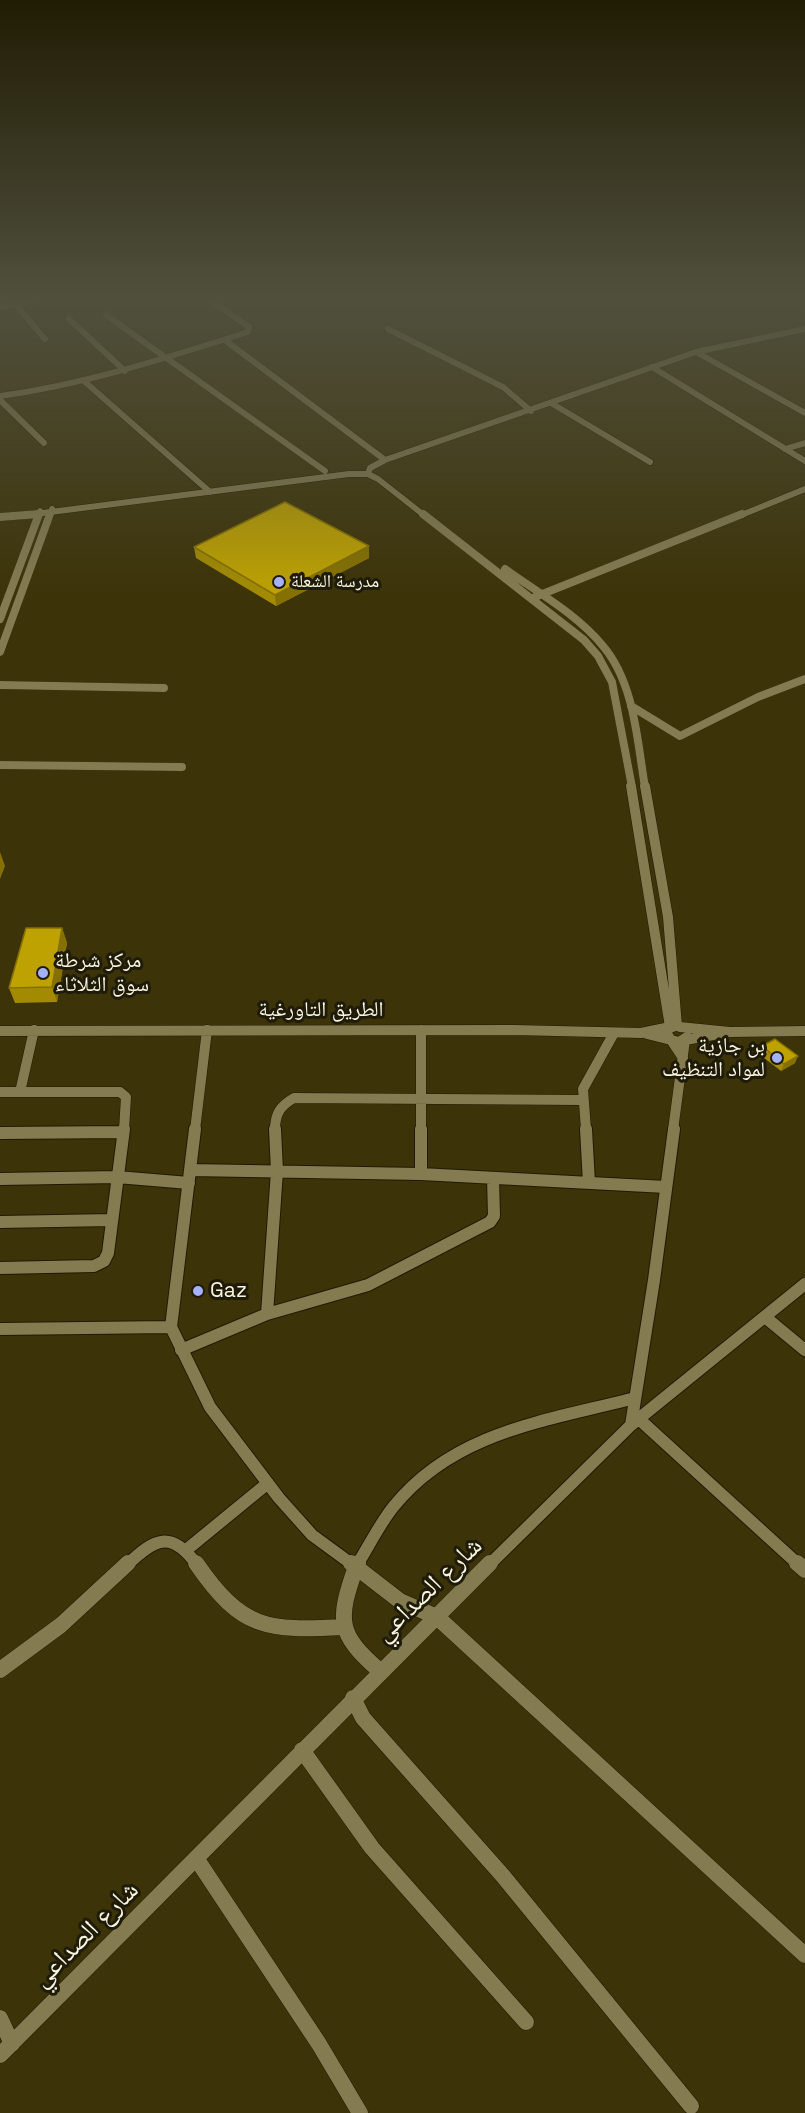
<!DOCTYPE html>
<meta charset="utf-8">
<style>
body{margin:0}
canvas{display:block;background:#3c3308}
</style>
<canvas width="805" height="2113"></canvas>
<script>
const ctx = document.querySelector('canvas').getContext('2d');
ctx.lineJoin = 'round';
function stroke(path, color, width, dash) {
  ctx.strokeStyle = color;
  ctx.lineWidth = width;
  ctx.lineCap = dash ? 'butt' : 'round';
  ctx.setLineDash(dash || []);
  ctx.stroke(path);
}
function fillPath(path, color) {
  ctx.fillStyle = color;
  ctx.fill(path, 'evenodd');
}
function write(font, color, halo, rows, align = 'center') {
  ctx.font = font + ' "Space Grotesk","Noto Naskh Arabic",sans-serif';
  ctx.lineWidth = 6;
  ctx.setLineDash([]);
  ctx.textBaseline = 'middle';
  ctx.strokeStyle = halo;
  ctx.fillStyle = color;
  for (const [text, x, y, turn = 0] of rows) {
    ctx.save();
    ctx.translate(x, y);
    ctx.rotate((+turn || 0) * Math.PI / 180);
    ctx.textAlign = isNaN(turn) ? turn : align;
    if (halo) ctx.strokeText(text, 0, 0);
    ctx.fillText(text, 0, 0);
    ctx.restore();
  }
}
const minorFar4 = new Path2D(`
 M15,304L45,339
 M0,307L37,300
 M106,315L325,471
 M69,319L125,371
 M388,329L503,387L531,411
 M226,341L385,460
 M696,352L805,413
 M652,367L805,461
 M84,381L210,492
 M0,396C86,384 166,358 248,332L249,327L210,300
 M0,400L44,443
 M551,403L650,462
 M785,449L805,443
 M368,474L370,468L385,460L696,352L805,329
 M19,516L349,474H368L378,479L425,516
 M38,516L40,511
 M50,516L52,509
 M739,516L805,489`);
const minorFar3 = new Path2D(`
 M423,514L584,640L598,656L612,682L632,787
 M0,517L39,514
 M505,569C538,593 577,614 603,646C635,684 637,741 645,787
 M535,597L742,514
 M0,619L39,514
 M0,652L50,514
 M0,685L164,688
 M631,706L680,736L758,697L805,679
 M0,765L182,767`);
const minorFar2 = new Path2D(`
 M645,786L668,917L677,1026
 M675,1026L668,1029L667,1034L683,1058
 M680,1027L730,1032L805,1031
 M421,1030V1130
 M0,1031L514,1030L641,1033L670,1027L631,786
 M647,1034L679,1042L687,1037
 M0,1092H120L126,1097L124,1130
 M20,1092L34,1030
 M195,1130L207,1030
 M275,1130C275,1114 280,1106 294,1098L582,1100
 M586,1130L583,1089L614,1033
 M673,1130L685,1040L730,1032`);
const minorFar1 = new Path2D(`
 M195,1129L171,1327L210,1407L279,1498L312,1535L353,1565
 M421,1129V1174
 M586,1129L589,1183
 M0,1133L123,1132
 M190,1170L421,1174L666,1187
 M0,1179L117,1177L189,1183
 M0,1222L112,1220
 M0,1268L94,1266L104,1261L108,1253L124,1129
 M267,1314L368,1285L490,1222L494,1216L493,1178
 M765,1317L805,1350
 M0,1329L171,1327
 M181,1350L267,1314L277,1171L275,1129
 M640,1420L799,1565
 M631,1425L805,1284
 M185,1551L268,1483
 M127,1565C154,1539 171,1529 197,1565
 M357,1565C369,1546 380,1523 394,1506C455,1431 547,1421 635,1398
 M489,1565L631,1425L654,1280L674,1129`);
const minor = new Path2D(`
 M196,1563C242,1630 267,1631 344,1627
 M351,1563L356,1567C337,1620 337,1634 380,1671
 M358,1563L356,1567L400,1601L437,1617L805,1955
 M797,1563L805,1570
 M0,1670L61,1625L128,1563
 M353,1698L363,1718L503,1876L691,2106
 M302,1750L372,1848L526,2022
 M196,1858L319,2044L360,2113
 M0,2018L12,2044
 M0,2055L490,1563`);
stroke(minorFar4, '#211a00', 7);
stroke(minorFar3, '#211a00', 8);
stroke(minorFar2, '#211a00', 11);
stroke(minorFar1, '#211a00', 14);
stroke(minor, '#211a00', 17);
stroke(minorFar4, '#847b51', 6);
stroke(minorFar3, '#847b51', 8);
stroke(minorFar2, '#847b51', 10);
stroke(minorFar1, '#847b51', 12);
stroke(minor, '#847b51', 16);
fillPath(new Path2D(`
 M194,547L369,558L276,606L196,558Z
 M62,928L67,943L57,1002L15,1003L9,988Z
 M762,1046L795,1063L781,1071L759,1054Z`), '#a38b01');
fillPath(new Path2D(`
 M369,546V558L276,606L275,595Z
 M0,852L5,866L0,879Z
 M62,928L67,943L57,1002L52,987Z
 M798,1056L795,1063L781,1071L784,1064Z`), '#857101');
const building = new Path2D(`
 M285,502L369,546L275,595L194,547Z
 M26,928H62L52,987L9,988Z
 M775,1039L798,1056L784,1064L762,1046Z`);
fillPath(building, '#bea201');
stroke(building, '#857101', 1.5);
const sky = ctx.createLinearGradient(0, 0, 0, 596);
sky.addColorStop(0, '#211c04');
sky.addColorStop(0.5, '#50503d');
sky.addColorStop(1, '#50503d00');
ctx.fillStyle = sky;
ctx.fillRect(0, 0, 805, 596);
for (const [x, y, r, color] of [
 [279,582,6,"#a5b1fc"],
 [43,973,6,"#a5b1fc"],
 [777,1058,6,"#a5b1fc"],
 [198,1291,6,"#a5b1fc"]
]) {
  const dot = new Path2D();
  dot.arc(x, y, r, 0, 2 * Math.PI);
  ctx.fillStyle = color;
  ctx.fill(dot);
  stroke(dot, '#1f1b0a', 2);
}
write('18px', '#f9f5de', '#1f1b0a', [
 ["مدرسة الشعلة",291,582]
], 'left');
write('21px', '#f9f5de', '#1f1b0a', [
 ["مركز شرطة",55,961],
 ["سوق الثلاثاء",55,985],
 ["بن جازية",765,1046,"right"],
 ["لمواد التنظيف",765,1070,"right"],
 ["Gaz",210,1291]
], 'left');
write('21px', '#f9f5de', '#1f1b0a', [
 ["الطريق التاورغية",321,1010]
]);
write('26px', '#f9f5de', '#1f1b0a', [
 ["شارع الصداعي",429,1590,-44],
 ["شارع الصداعي",86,1935,-45]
]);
</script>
